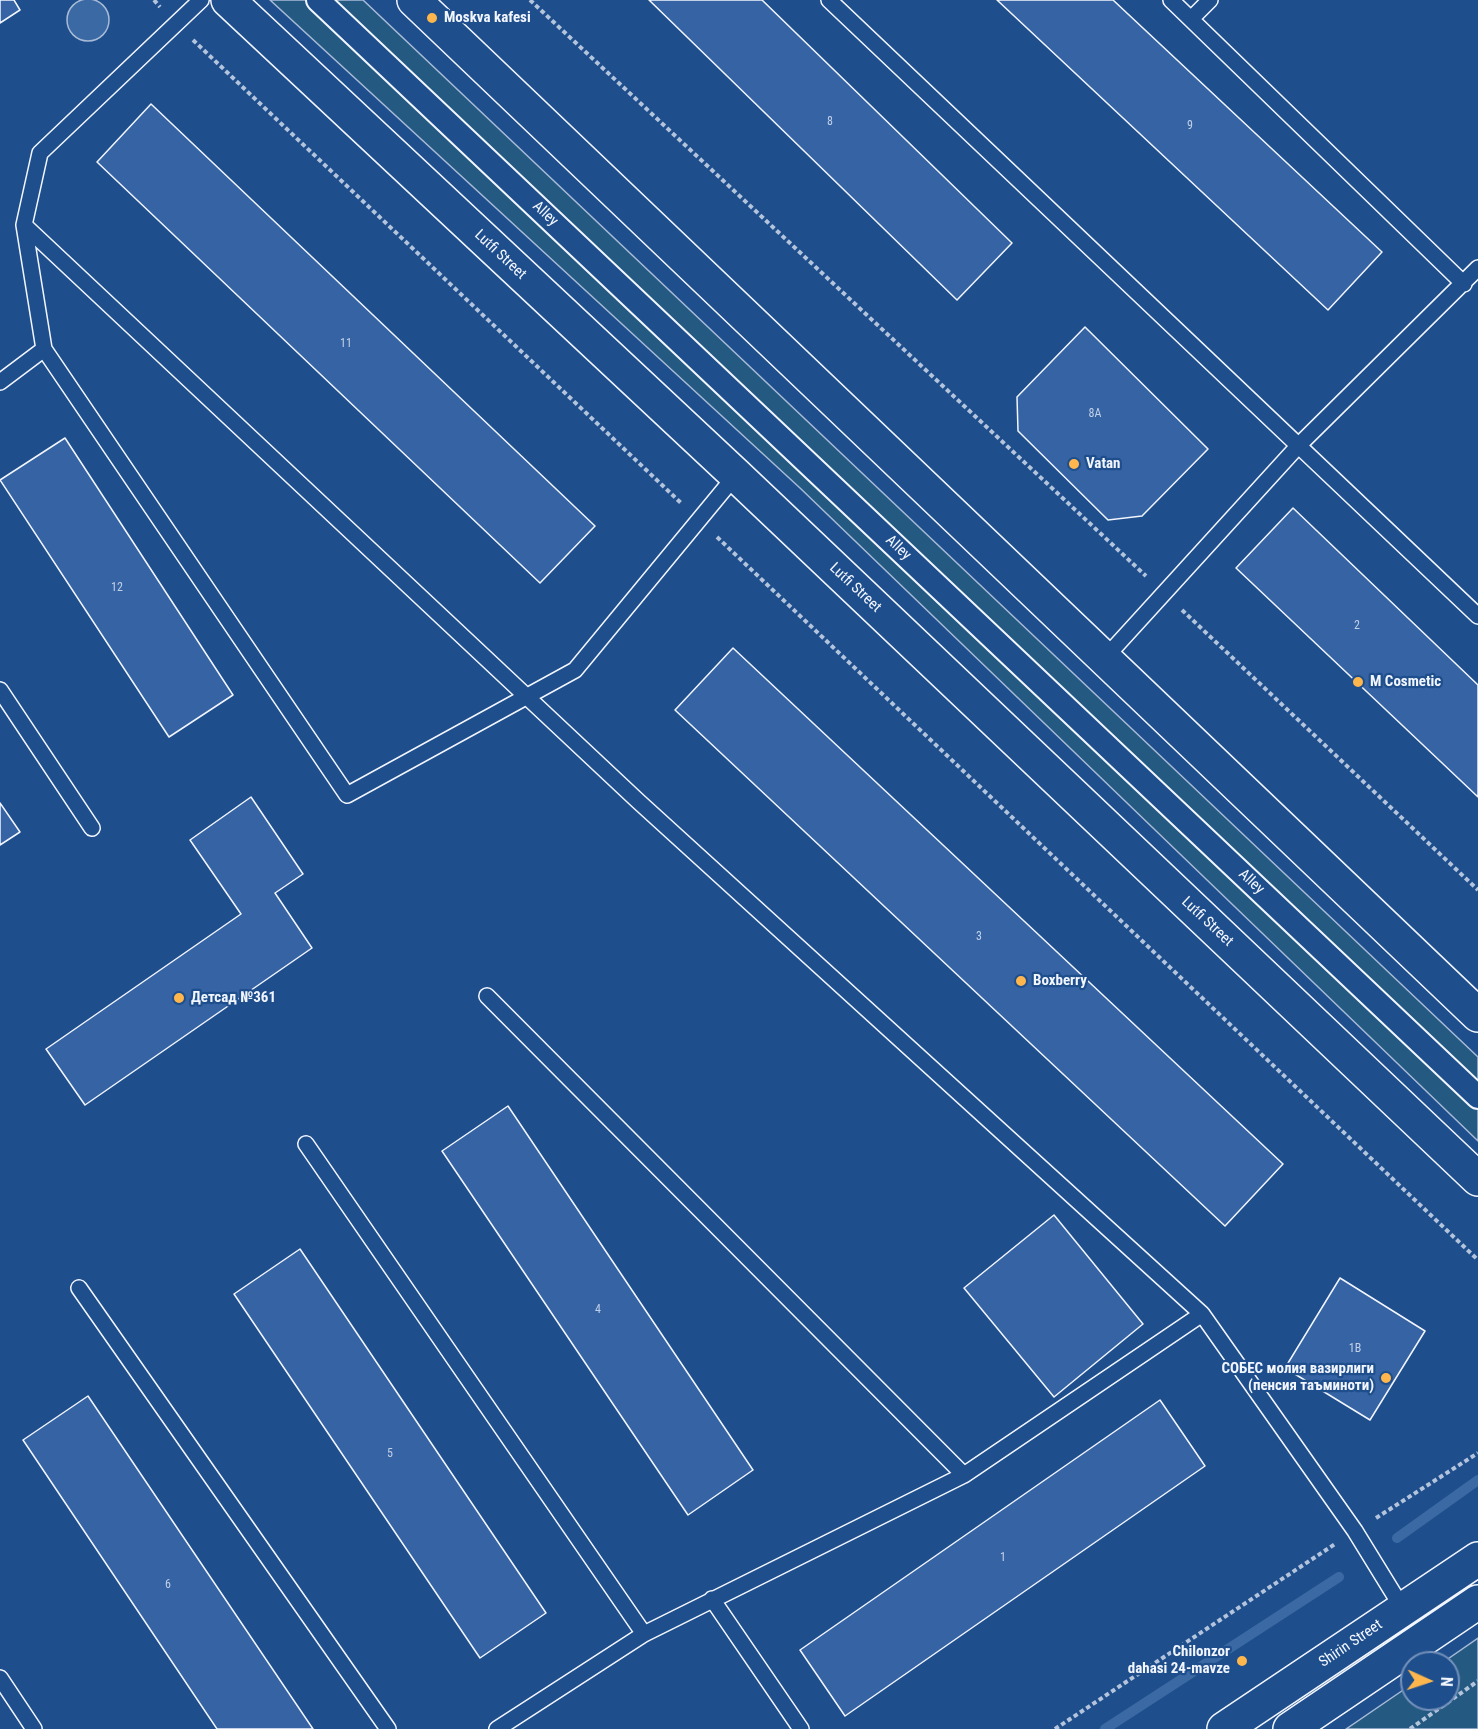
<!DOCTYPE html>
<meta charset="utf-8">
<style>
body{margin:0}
#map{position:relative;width:1478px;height:1729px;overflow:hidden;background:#1f4e8c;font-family:"Roboto Condensed",sans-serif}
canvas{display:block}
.north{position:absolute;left:1400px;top:1651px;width:60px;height:60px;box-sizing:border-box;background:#1f4e8c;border:2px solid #7391ba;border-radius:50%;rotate:93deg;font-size:16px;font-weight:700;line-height:24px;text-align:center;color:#f2f6ff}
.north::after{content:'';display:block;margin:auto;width:21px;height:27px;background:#ffb74d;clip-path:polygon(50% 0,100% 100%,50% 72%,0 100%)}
</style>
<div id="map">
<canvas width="1478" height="1729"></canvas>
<div class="north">N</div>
</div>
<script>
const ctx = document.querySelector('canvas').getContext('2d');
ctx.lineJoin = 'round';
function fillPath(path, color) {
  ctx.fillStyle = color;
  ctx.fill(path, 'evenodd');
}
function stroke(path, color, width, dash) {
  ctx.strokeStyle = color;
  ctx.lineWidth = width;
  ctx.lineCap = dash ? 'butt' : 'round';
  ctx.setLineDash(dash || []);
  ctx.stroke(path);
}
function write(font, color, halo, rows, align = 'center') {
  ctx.font = font + ' "Roboto Condensed",sans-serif';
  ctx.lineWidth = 4.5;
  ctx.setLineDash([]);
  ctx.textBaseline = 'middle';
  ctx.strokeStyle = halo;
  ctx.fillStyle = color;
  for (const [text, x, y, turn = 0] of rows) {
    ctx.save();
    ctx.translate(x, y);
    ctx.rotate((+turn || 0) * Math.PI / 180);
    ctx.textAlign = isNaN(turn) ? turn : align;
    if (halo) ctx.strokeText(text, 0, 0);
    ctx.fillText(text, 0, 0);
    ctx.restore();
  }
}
const green = new Path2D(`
 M270,0H363L1478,1057V1141L800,488Z
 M1478,1638V1729H1346L1412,1684V1699H1448V1663H1442Z`);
fillPath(green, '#245a82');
stroke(green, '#a8bbd7', 1.5);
const water = new Path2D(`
 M67 20a21 21 0 1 1 42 0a21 21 0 1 1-42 0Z`);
fillPath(water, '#3b69a3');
stroke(water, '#a8bbd7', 1.5);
stroke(new Path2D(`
 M1397,1538L1478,1480
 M1105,1729L1339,1577`), '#3b69a3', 10);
const building = new Path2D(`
 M0,0H14L20,10L0,23Z
 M649,0H762L1012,243L957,300Z
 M997,0H1113L1382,252L1328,310Z
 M151,104L595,526L540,583L97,162Z
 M1085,327L1208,449L1142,516L1108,520L1018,431L1017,397Z
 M65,438L233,695L169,737L0,480Z
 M1293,508L1478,685V797L1236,568Z
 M733,648L1283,1164L1225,1226L675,710Z
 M251,797L303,874L275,893L312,948L85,1105L46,1049L241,914L190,840Z
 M0,803L20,832L0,845Z
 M508,1106L753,1470L688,1515L442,1151Z
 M1054,1215L1143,1324L1054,1397L964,1288Z
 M300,1249L546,1613L480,1658L234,1294Z
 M1340,1278L1425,1331L1370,1420L1285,1368Z
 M88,1396L313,1729H217L23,1440Z
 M1160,1400L1205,1466L845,1716L800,1650Z`);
fillPath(building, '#3563a3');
stroke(building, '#f2f6ff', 1.5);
const service = new Path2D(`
 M829,0L1478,616
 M1171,0L1464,284
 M1191,19L1210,0
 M24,225L638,801L1202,1314L964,1475L644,1634L497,1729
 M44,349L347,795L575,670L736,475
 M0,382L44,349L24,225L40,153L201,0
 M1104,659L1299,445L1478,268
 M0,690L92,828
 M487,996L964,1475
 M306,1144L644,1634
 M79,1288L388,1729
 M1202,1314L1355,1531L1403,1609
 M712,1599L801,1729
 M0,1678L34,1729`);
const pedestrian = new Path2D(`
 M318,0L1478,1097`);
const secondary = new Path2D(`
 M228,0L736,475L1478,1179
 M414,0L1478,1015
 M1224,1729L1478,1559
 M1290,1729L1478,1602`);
stroke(service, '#f2f6ff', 18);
stroke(pedestrian, '#f2f6ff', 26);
stroke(secondary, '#f2f6ff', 36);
stroke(new Path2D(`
 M154,0L160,7
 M530,0L1146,576
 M193,40L681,503
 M717,537L1478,1260
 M1182,610L1478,890
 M1376,1518L1478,1453
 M1055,1729L1335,1544
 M1410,1729L1478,1681`), '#b3c4dc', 4, [4.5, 3]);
stroke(service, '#1f4e8c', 15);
stroke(pedestrian, '#1f4e8c', 22);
stroke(secondary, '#1f4e8c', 33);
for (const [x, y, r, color] of [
 [432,18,6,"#ffb74d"],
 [1074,464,6,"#ffb74d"],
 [1358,682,6,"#ffb74d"],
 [1021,981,6,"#ffb74d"],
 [179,998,6,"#ffb74d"],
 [1386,1378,6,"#ffb74d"],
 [1242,1661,6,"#ffb74d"]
]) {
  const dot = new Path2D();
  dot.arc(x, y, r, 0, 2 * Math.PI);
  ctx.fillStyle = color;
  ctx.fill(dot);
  stroke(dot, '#1f4e8c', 2);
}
write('12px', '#c3d1e8', null, [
 ["8",830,122],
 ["9",1190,126],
 ["11",346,344],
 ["8A",1095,414],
 ["12",117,588],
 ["2",1357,626],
 ["3",979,937],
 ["4",598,1310],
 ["1B",1355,1349],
 ["5",390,1454],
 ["1",1003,1558],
 ["6",168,1585]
]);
write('bold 15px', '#f2f6ff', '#1f4e8c', [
 ["Moskva kafesi",444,18],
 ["Vatan",1086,464],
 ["M Cosmetic",1370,682],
 ["Boxberry",1033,981],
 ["Детсад №361",191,998],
 ["СОБЕС молия вазирлиги",1374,1369,"right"],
 ["(пенсия таъминоти)",1374,1386,"right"],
 ["Chilonzor",1230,1652,"right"],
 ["dahasi 24-mavze",1230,1669,"right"]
], 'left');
write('15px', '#f2f6ff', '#1f4e8c', [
 ["Alley",545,214,43],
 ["Lutfi Street",500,255,43],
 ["Alley",898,548,43],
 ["Lutfi Street",855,588,43],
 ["Alley",1251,882,43],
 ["Lutfi Street",1207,922,43],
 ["Shirin Street",1351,1644,-34]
]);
</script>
